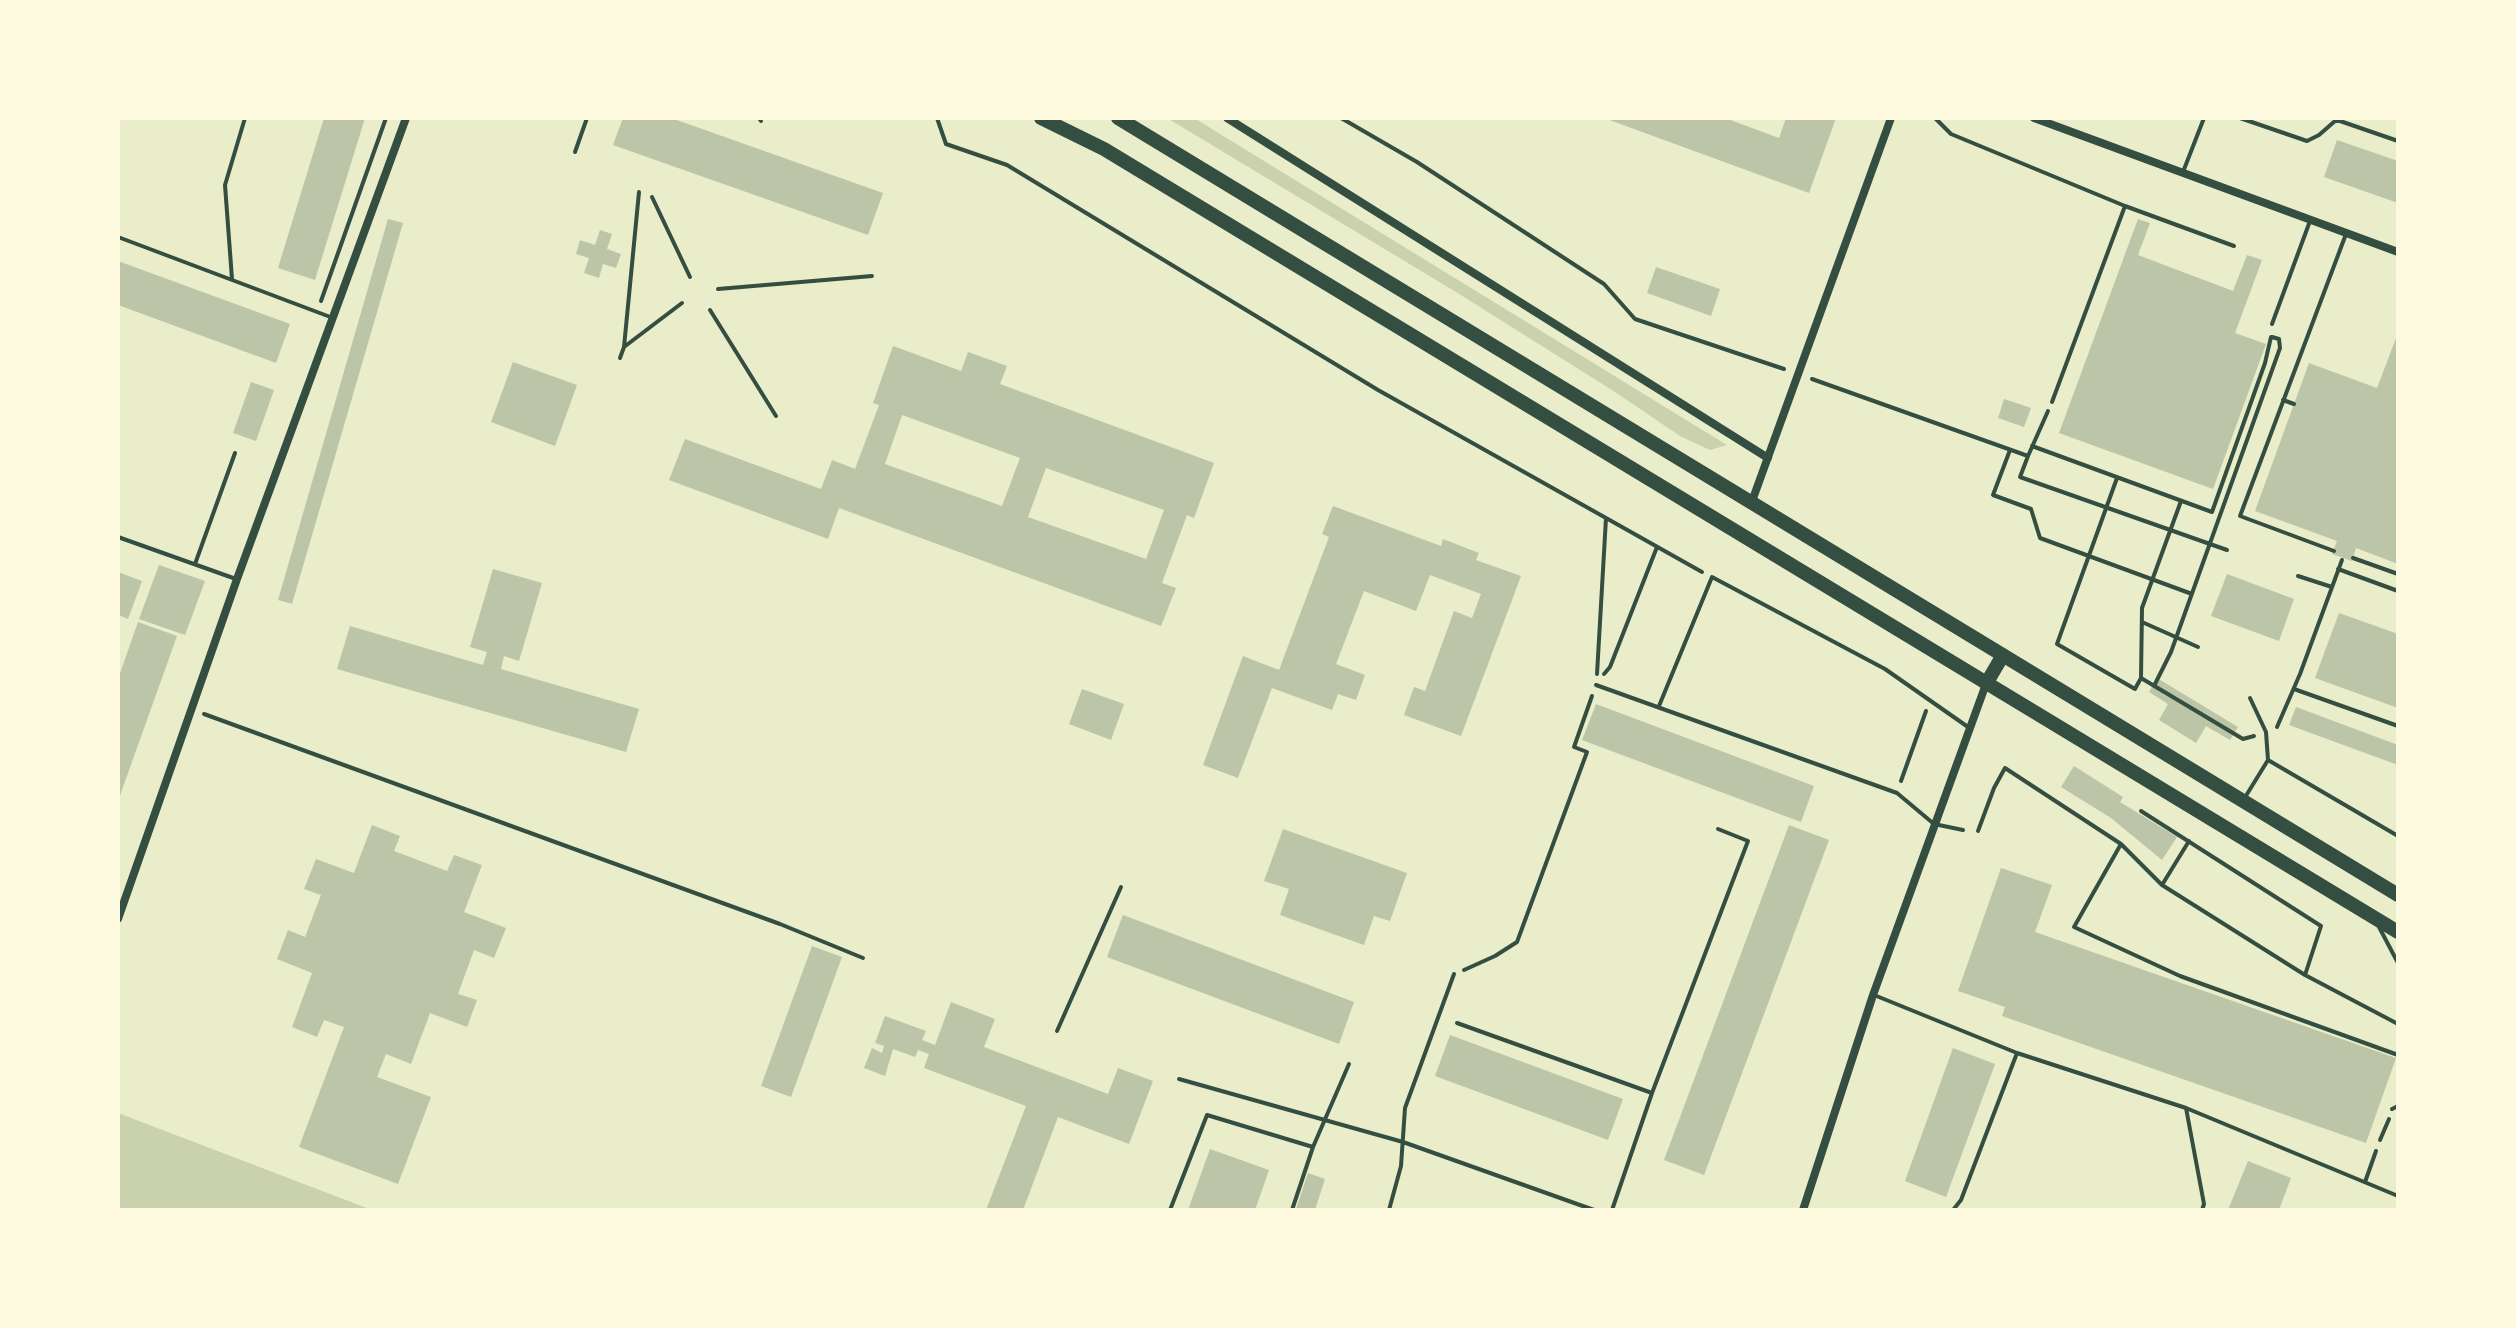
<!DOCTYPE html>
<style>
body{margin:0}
#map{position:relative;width:2516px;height:1328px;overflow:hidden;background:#e9edc9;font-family:"Fira Sans Condensed",sans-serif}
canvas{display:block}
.frame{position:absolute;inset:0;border:120px solid #fefae0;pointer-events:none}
</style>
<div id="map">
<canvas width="2516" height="1328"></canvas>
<div class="frame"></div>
</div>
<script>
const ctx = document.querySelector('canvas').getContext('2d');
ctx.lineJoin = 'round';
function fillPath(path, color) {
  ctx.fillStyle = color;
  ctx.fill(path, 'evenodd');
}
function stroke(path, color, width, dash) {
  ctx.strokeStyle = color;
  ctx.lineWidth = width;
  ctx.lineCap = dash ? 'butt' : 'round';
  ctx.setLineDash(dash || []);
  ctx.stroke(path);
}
fillPath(new Path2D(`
 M1167,118H1194L1727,445L1710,450L1680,436L1615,392L1456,292Z
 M118,1113L372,1210H118Z`), '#cad2ad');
fillPath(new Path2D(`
 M324,118H365L315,280L278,268Z
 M623,118H671L883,193L868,235L613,145Z
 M1604,118H1725L1779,138L1786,118H1836L1809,193Z
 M2337,140L2398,161V203L2324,177Z
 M388,219L403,223L292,604L278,600Z
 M2138,219L2150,223L2138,255L2233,291L2247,255L2262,260L2235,333L2266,344L2213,489L2059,433Z
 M600,230L612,234L607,249L621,254L616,268L603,264L599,278L584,273L589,258L576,254L580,240L595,245Z
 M118,261L290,324L276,363L118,305Z
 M1656,267L1720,289L1711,316L1647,293Z
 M2398,333V564L2356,548L2352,561L2332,554L2337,541L2255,511L2309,363L2377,388Z
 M893,346L961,371L968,352L1007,366L1000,384L1214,463L1194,518L1187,515L1162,583L1176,588L1161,626L839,508L828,539L669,480L685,439L821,489L832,460L855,469L879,405L873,403ZM902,415L1020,458L1002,506L885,464ZM1046,468L1164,510L1146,559L1028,517Z
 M513,362L577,385L555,446L491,422Z
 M251,382L274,390L256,441L233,433Z
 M2004,399L2031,408L2024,427L1998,418Z
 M1333,506L1441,546L1443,539L1479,553L1476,560L1521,576L1461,736L1404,715L1414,687L1425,691L1454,611L1472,618L1481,594L1430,575L1416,611L1364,591L1336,664L1365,675L1356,700L1338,694L1332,710L1272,688L1238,778L1203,765L1243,656L1279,670L1329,537L1322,534Z
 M159,565L205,581L185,635L139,619Z
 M493,569L542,583L519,661L504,656L501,669L639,709L626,752L337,669L350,626L483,665L487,652L470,647Z
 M118,572L142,581L128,619L118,615Z
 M2227,574L2294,599L2279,641L2211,616Z
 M2339,613L2398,634V708L2315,678Z
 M138,622L177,636L118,801V679Z
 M2157,678L2238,727L2230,740L2206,726L2196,743L2159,720L2168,704L2149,692Z
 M1082,689L1124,704L1111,740L1069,724Z
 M1596,704L1814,786L1801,822L1582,740Z
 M2296,707L2398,745V765L2289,725Z
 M2074,766L2123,797L2120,802L2177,837L2162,860L2111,818L2061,787Z
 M372,825L400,836L394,851L447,871L454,855L482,865L464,912L506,928L494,958L474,950L458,994L477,1000L467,1027L430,1013L411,1064L386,1054L377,1077L431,1097L398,1184L299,1147L344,1027L324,1020L317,1037L292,1027L312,973L277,959L288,930L305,937L321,895L304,889L316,859L354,873Z
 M1789,825L1829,840L1704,1175L1664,1160Z
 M1283,829L1407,873L1390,921L1374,916L1364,945L1280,915L1289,889L1264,881Z
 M2001,868L2052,885L2035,932L2396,1058L2366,1143L2002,1016L2005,1007L1958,991Z
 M1123,915L1354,1002L1339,1044L1107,957Z
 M812,946L842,957L791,1097L761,1086Z
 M951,1002L995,1019L984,1047L1108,1094L1118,1068L1153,1081L1129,1144L1058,1117L1023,1210H986L1026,1106L924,1068L929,1054L918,1050L915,1057L893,1049L885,1076L864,1068L872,1048L882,1053L884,1046L875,1043L885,1016L926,1031L922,1040L935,1045Z
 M1450,1035L1623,1099L1608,1140L1435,1076Z
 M1953,1048L1995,1064L1946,1197L1905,1181Z
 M1210,1149L1269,1170L1255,1210H1188Z
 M2248,1161L2291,1178L2279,1210H2228Z
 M1308,1173L1325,1179L1315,1210H1298L1296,1209Z`), '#bcc5a7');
stroke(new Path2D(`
 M759,118L761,121
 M937,118L946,144L1007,165L1378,390L1606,518L1597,674
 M1341,118L1417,162L1604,284L1635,319L1784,369
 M575,152L587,118
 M652,197L690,277
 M718,289L872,276
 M321,301L386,118
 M710,310L776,416
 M624,347L682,303
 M620,358L624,347L639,192
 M1812,379L2028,456L2048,411
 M2032,446L2212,512L2265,363L2271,337
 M2010,450L1993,495L2031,509L2040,538L2192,594
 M2028,456L2020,477L2227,550
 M2117,478L2057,644L2135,689L2141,678
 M2181,501L2142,608L2141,678L2243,739L2254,736
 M1606,518L1702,572
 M2338,569L2398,591
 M2298,576L2332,587
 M2142,622L2198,647
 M1604,674L1610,667L1657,547
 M2154,686L2171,652L2280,348L2279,339L2272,337
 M2294,689L2398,726
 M204,714L780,924L863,958
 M2277,727L2300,674L2342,560
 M1901,781L1926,711
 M2141,811L2321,926L2305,975
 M1978,831L1994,788L2005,768L2121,844L2162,885L2305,975L2398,1024
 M2121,844L2074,927L2180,976L2398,1055
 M2162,885L2189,841
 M1464,970L1495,956L1517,942L1587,752L1574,747L1592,696
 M1057,1031L1121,887
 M2380,1140L2389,1119`), '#344e41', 4);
stroke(new Path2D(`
 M1935,118L1951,134L2125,206L2234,246
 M2240,118L2307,141L2319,135L2335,121H2340L2398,141
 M2183,172L2204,118
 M118,237L333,318
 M232,279L225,185L245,118
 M2272,324L2310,221
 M2283,400L2294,404
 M2052,402L2125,206
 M118,537L236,579
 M2334,551L2240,516L2346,234
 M2353,558L2398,574
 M195,564L235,453
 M1596,685L1897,793L1934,824L1963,830
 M2250,698L2266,732L2268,760L2398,836
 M1659,706L1712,577L1885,669L1968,727
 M2244,799L2268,760
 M2379,927L2398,963
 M1874,995L2017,1053L2186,1108L2398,1196
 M1457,1023L1652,1093
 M1179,1079L1403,1142L1594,1210
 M2186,1108L2204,1204L2202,1210
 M2392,1109L2398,1106
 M2365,1182L2376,1151
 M1170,1210L1207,1115L1313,1147
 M1292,1210L1313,1147L1349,1064
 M1389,1210L1401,1166L1405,1108L1454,974
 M1612,1210L1652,1093L1748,841L1718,829
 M1953,1210L1961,1200L2017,1053`), '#344e41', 4);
stroke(new Path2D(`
 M1227,118L1768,458
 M2034,118L2398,252
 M1751,504L1891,118
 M118,919L237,579L406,118
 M1803,1210L1873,995L1986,684`), '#344e41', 8);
stroke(new Path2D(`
 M1041,118L1104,149L2398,932
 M1118,118L2398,895
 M1986,684L2003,655`), '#344e41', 14);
</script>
